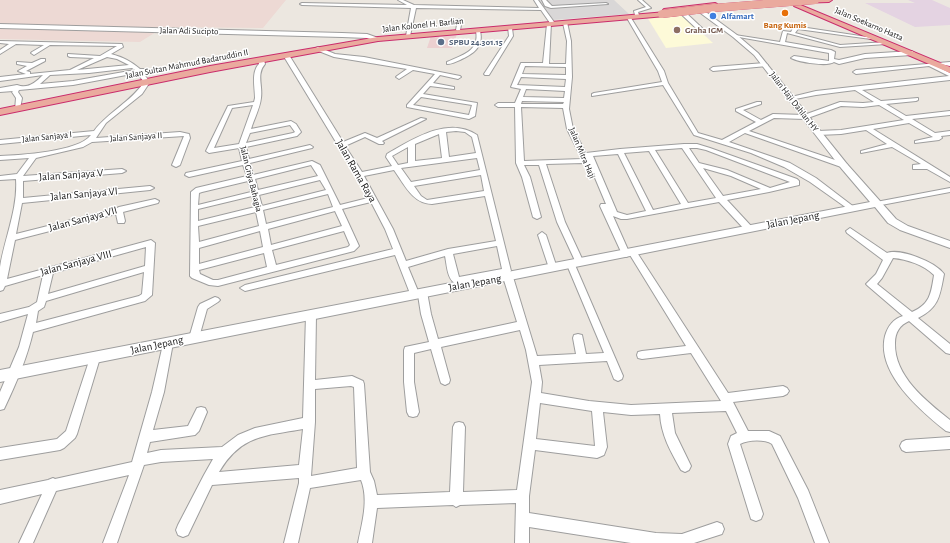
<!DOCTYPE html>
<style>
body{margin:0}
canvas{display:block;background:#ece7e0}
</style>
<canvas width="950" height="543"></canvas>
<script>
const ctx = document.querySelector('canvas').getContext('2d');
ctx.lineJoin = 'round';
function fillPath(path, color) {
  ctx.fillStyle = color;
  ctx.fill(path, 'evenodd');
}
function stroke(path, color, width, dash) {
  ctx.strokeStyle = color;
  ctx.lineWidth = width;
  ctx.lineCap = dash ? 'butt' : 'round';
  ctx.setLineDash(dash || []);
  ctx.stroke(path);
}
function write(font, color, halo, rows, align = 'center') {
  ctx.font = font + ' "Alegreya Sans",sans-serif';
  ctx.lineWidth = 3;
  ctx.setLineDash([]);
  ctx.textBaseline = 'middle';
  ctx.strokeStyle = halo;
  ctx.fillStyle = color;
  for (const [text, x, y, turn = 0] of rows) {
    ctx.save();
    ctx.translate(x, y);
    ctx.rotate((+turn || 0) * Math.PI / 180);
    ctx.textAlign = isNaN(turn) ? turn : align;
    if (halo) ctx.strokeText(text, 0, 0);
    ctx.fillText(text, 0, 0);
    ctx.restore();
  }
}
fillPath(new Path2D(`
 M539,0H614L629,14L553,20Z`), '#d9d7d7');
fillPath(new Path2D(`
 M457,34L452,48H427L431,36Z`), '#ecd0d0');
fillPath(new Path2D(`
 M908,0H932L950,8V25L915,27L865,3H915Z`), '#e4d3e2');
fillPath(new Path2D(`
 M681,14L713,43L666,48L647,17Z`), '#fdfad8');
fillPath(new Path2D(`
 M0,0H286L263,28L164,27L140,42L0,39Z`), '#edd9d4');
const minor = new Path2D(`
 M398,0H403L414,5L539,8L534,0H538L554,22L551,23L549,64H566L567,41L563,23L567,22L571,41L572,77L569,109L573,129L586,153L620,149L684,144H697L710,148L797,179L799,181V185L769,192L727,200L752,227L753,229L752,231H746L719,202L627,219H621L613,216L629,252L633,250L636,251L728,393L783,386L787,388L789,391L787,394L783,396L733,402L748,431H769L780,436L808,490L829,543H815L798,498L772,444C764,439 748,440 740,444L763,514L761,519L756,521L751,519L728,444L731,436L737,433L726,411L672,413L675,433L691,466L689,470L685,472L681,470C671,452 661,435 660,414L631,415L603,412L607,447L604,455L597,458L535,450L529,496V513L656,533L682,534L717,522L722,524L724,529L722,534L694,543H631L529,527V543H515L516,503L460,505L456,507L453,505L377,508L372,543H358C362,523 369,500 361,480L310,488L298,543H284L299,483V478L212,485L188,535L183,537L178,535L176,530L178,525L204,475L213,459L161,462L144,465L117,543H103L129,475L56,491L33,543H19L42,494L0,504V490L48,480L53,478L55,479L132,462L152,392L164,340L168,339L172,340L173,343L164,392L153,430L188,426L197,408L201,407L205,408L207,412L199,431L195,435L150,442L147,453L161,450L222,447L238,435L255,428L303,418L306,315L308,312H314L316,315L315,380L352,376L363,381L364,384L370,472L374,481L377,495L450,492L453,427L455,423L459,422L463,423L465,427L463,492L517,490L532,382L526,350L520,330L441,347L450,380L449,383L445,385L441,383L440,380L431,349L414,353V382L419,412L417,416L413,417L409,416L407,412L404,382V350L405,347L429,342L421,314L418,295L414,297L411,296L395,255L245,291L240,288L245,285L393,249L385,229L371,202L342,209L359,246L354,251L218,286L209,285L192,278L190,276L191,192L196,188L247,176L243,165L189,177L185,175L186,173L242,161L239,148L209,153L206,151L228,106L254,102L255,98C255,87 251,72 259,64L258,60L261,58L264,60L265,64C256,74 263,86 261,98C260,108 254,119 251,129L291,121L296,124L301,132L297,136L246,147L249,159L310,145L313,147L312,148L250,163L253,175L312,161L320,165L340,205L368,198L356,175L283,55L286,53L289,55L343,142L365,133L377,138L421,118L426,119L382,141L384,143L383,144H379L365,137L345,146L362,172L392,166L386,157L387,154C413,139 448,116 477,135L511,271L508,274L513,277L537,356L576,354L573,338L574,335L578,334L582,335L586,354L604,353L567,265L571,262L575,265L623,376L622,379L618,381L614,379L607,361L539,365L542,382L541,393L589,401L631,405L721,401L691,353L642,359L638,358L637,355L638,352L642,351L686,346L630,255L626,257L622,254L600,206L601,204H606L590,166H585L584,163L546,164L565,222L584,263L583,265H577L557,222L539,165H524L530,177L541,217L537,219L533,217L522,177L516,163L515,107H498L495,105L498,103H515L521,89L511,87L521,63H543L547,24L550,23L541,10L416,8L410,36L408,37L406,36L411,8L302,5L300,4L302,3L407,5ZM525,66L566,67V75L522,74ZM521,77L566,79L565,87L517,85ZM526,89L565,91L564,98L523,97ZM522,101L564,102L563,104H521ZM253,105L239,144L214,148L232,108ZM521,107L563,108L567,129L582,159L524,161ZM290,125L295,132L293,133L246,143L250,133ZM456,131L465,132L472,137L476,153L449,157L446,132ZM439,134L442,158L415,161V144ZM408,147V163L398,165L392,156ZM682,148L716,198L688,203L655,150ZM689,148H697L706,150L790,182L770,188L727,170L699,163ZM649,151L681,204L653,210L624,153ZM618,154L646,211L627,215L617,212L593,156ZM477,158L480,170L411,182L401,168ZM311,165L318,176L258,190L255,179ZM703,168L731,176L761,189L723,196ZM394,170C404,184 413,204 432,204L485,196L496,241L448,249L406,261L393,229L364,176ZM481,175L484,191L427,200L421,196L414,186ZM320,180L326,190L262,206L259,195ZM248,181L251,192L198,205L199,193L202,192ZM328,194L333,207L266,224L263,210ZM252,196L255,207L198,221V209ZM335,211L342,226L271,245L268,229ZM256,212L259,226L199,242L198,226ZM260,231L263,247L199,264V248ZM344,231L350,245L348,247L276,265L272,250ZM497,246L502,269L459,277L453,254ZM264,253L267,267L218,280H213L200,274L199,270ZM445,256C447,265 447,281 457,284L507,274L503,277L517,322L438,339L431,314L427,292L425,290L422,289L418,291L408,267ZM351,386L354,387L357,468L311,476L315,422V389ZM540,403L592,411L595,446L536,439ZM303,429L299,465L219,472C241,435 264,436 303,429Z
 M542,0H546L552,6L606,3L608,4L551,8L545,6Z
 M638,0H642L651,8L638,12L639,15H635L634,11L646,7Z
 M681,12H685L702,28V30H698L681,14Z
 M629,17L631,18L664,71L668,83L698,133L722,140L756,122L736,111V109L757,102H761V104L743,110L761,120L773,114L804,115L840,102L863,103L874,102L855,90L816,95L790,100L787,98L816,91L949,76L929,66L856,74L853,72L856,70L950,62V66L940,64L936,66L950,73V80L862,90L881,101L918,98V100L916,101L886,104L906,116L950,111V115L912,119L935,133L950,131V135L941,136L942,138L939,140L915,143V141L933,137L909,123L873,129L950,177V182L927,169H913V165L921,164L892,147L861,153V151L887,144L866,130L841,134L818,135L815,133L818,131L841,130L904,120L879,105L863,107L841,106L805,119L774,118L749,131L847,164L848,166L844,168L745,133L729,142L790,163L816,178L854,207L855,209L854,211H851L810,182L784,167L751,153L694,135L663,85L592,96V94L594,93L662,82L658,71L627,18Z
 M460,19L462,20L460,30L458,31L456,30L458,20Z
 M794,26L880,39L878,40L798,29L795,33L840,45L887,42L889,43L887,44L840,47L787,33L785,42L831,50L835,52L834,59L839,60L865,54L912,51L915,53L912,55L865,58L839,64L834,62C827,67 799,62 791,58L794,56L829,61V53L733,36L735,35L780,42L783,31L791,32Z
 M508,27L512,28L513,36L489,75H485L484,74L509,36Z
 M478,30L480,31C484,47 473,54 460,60C455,62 452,64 447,64V62C462,55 480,51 476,31Z
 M0,41L122,44L123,47L111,54C123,57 132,62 140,69H145V71L142,72L150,82L142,94L106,123L96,138L180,132L189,134L190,138L180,165L176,167L172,165L184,136L92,142L83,147L36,158L23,176L122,169L126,171L122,173L23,181V198L150,186L154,188L150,190L22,203L16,234L115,209L119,207L155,199L159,201L158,203L123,212L125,221L124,223H118L116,214L15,240L7,279L151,240L155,243L152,295L145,301L33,332C27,358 16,384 4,409L0,410V392L19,347L28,314L0,322V314L29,307L37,302L43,275L5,286L3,290L0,291C0,283 0,275 0,267C5,237 18,209 16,179L0,180V176L17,174L29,158L0,160V156C21,155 78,152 91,135L0,144V140L94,131C108,112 131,102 144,82L137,73L73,85L19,90L18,92L22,98L20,109L15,110L16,98L12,92L13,91L0,92V88L17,85C28,89 35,83 43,75L0,81V77L26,74L18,71L27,66L17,64V62L32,63L41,59H45V61L26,71L30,72V74L70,70L94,58L70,57L68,56V54L100,56L117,46L50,45L34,55L31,53L32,52L44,45L16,44L0,54V50L9,44L0,43ZM107,57L117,59L129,65L77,70ZM132,68L135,70L73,81L40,84L50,75L89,73ZM146,247L145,266L48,294L53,273ZM144,272L142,294L139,296L36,323L38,311L44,307L46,301Z
 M318,47L335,54L364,57L460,76L461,77L458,79L440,75L433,83L454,87V89L430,86L423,94L477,103L475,116L469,119L407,107V105L435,74L413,70L399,79L396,77L397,76L407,69L334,57L316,50V48ZM421,97L472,105L469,115L413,105Z
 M765,63L768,65L767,66L713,71L710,69L713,67Z
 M950,188V192L876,206L872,204L876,202Z
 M850,228L887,253C900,248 936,262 944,274C940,295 939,308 918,318L950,344V354L946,353L909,321C900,325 895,332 895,343C894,376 926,401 950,420V432L946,431C921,411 876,373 885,336C888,326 893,319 903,316L868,286L866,284L876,274L883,260L847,233L846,231ZM893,258C907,259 924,265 934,275C931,294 930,304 912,312L877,284L882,278Z
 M542,232L546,235L557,268L556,270L553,271L549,268L538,235Z
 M215,297L218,298L220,300L218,302L207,309L198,341L194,342L190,341L189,338L198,307L200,304Z
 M95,354L99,355L100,358L77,434L75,438L64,448L60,450L0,460V448L57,439L66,431L90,358L91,355Z
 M950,437V449L906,452L902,450L900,446L902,442L906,440Z`);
const tertiary = new Path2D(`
 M699,10H703L737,35L758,53L847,164L896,219L908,226L950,241V248L900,230L888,223L875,207L0,382V370L870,202L841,168L754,55L733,37L699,12Z
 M0,24L342,33L367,34L381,39L378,41L367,38L342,37L0,28Z`);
const trunk = new Path2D(`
 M801,0H832L829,2L798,3V1Z
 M715,3L717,4V6L674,11L680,13L677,15L378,41L210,72L0,115V109L210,66L378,37L666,12L663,10L664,9Z
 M794,4H798L950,67V73L794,6Z`);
stroke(minor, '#9e9e9e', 2);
stroke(tertiary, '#9e9e9e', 2);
stroke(trunk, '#ca2d6c', 2);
fillPath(minor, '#fff');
fillPath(tertiary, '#fff');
fillPath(trunk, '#eaaa9e');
stroke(new Path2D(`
 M783,0H810`), '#686868', 1);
const trunkBridge = new Path2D(`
 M662,14L713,8L815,0`);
stroke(trunkBridge, '#ca2d6c', 8, []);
stroke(trunkBridge, '#eaaa9e', 8);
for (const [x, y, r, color] of [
 [785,13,4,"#e8710a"],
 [713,16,4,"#3f7fe0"],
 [677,30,4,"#8d6e63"],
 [441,42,4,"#5c6f8a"]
]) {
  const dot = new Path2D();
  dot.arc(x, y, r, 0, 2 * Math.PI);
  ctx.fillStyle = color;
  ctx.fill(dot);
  stroke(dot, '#fff', 1.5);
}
write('bold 9px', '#366cbe', '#fff', [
 ["Alfamart",721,16]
], 'left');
write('9px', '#1a1a1a', '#fff', [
 ["Jalan Soekarno Hatta",869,24,23],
 ["Jalan Kolonel H. Barlian",423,25,-6],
 ["Jalan Adi Sucipto",189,31,1],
 ["Jalan Sultan Mahmud Badaruddin II",187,64,-11],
 ["Jalan Haji Dahlan HY",794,102,52],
 ["Jalan Sanjaya I",47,137,-6],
 ["Jalan Sanjaya II",136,137,-4],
 ["Jalan Mitra Haji",582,153,67],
 ["Jalan Griya Bahagia",251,179,76]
]);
write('bold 9px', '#c56008', '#fff', [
 ["Bang Kumis",785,25]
]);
write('bold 9px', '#785e54', '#fff', [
 ["Graha IGM",685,30]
], 'left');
write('bold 9px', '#4e5e75', '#fff', [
 ["SPBU 24.301.15",449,42]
], 'left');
write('11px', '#1a1a1a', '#fff', [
 ["Jalan Rama Raya",356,171,60],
 ["Jalan Sanjaya V",71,175,-4],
 ["Jalan Sanjaya VI",84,194,-5],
 ["Jalan Sanjaya VII",83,219,-15],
 ["Jalan Jepang",793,220,-11],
 ["Jalan Sanjaya VIII",76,263,-15],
 ["Jalan Jepang",475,283,-10],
 ["Jalan Jepang",157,345,-12]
]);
</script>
